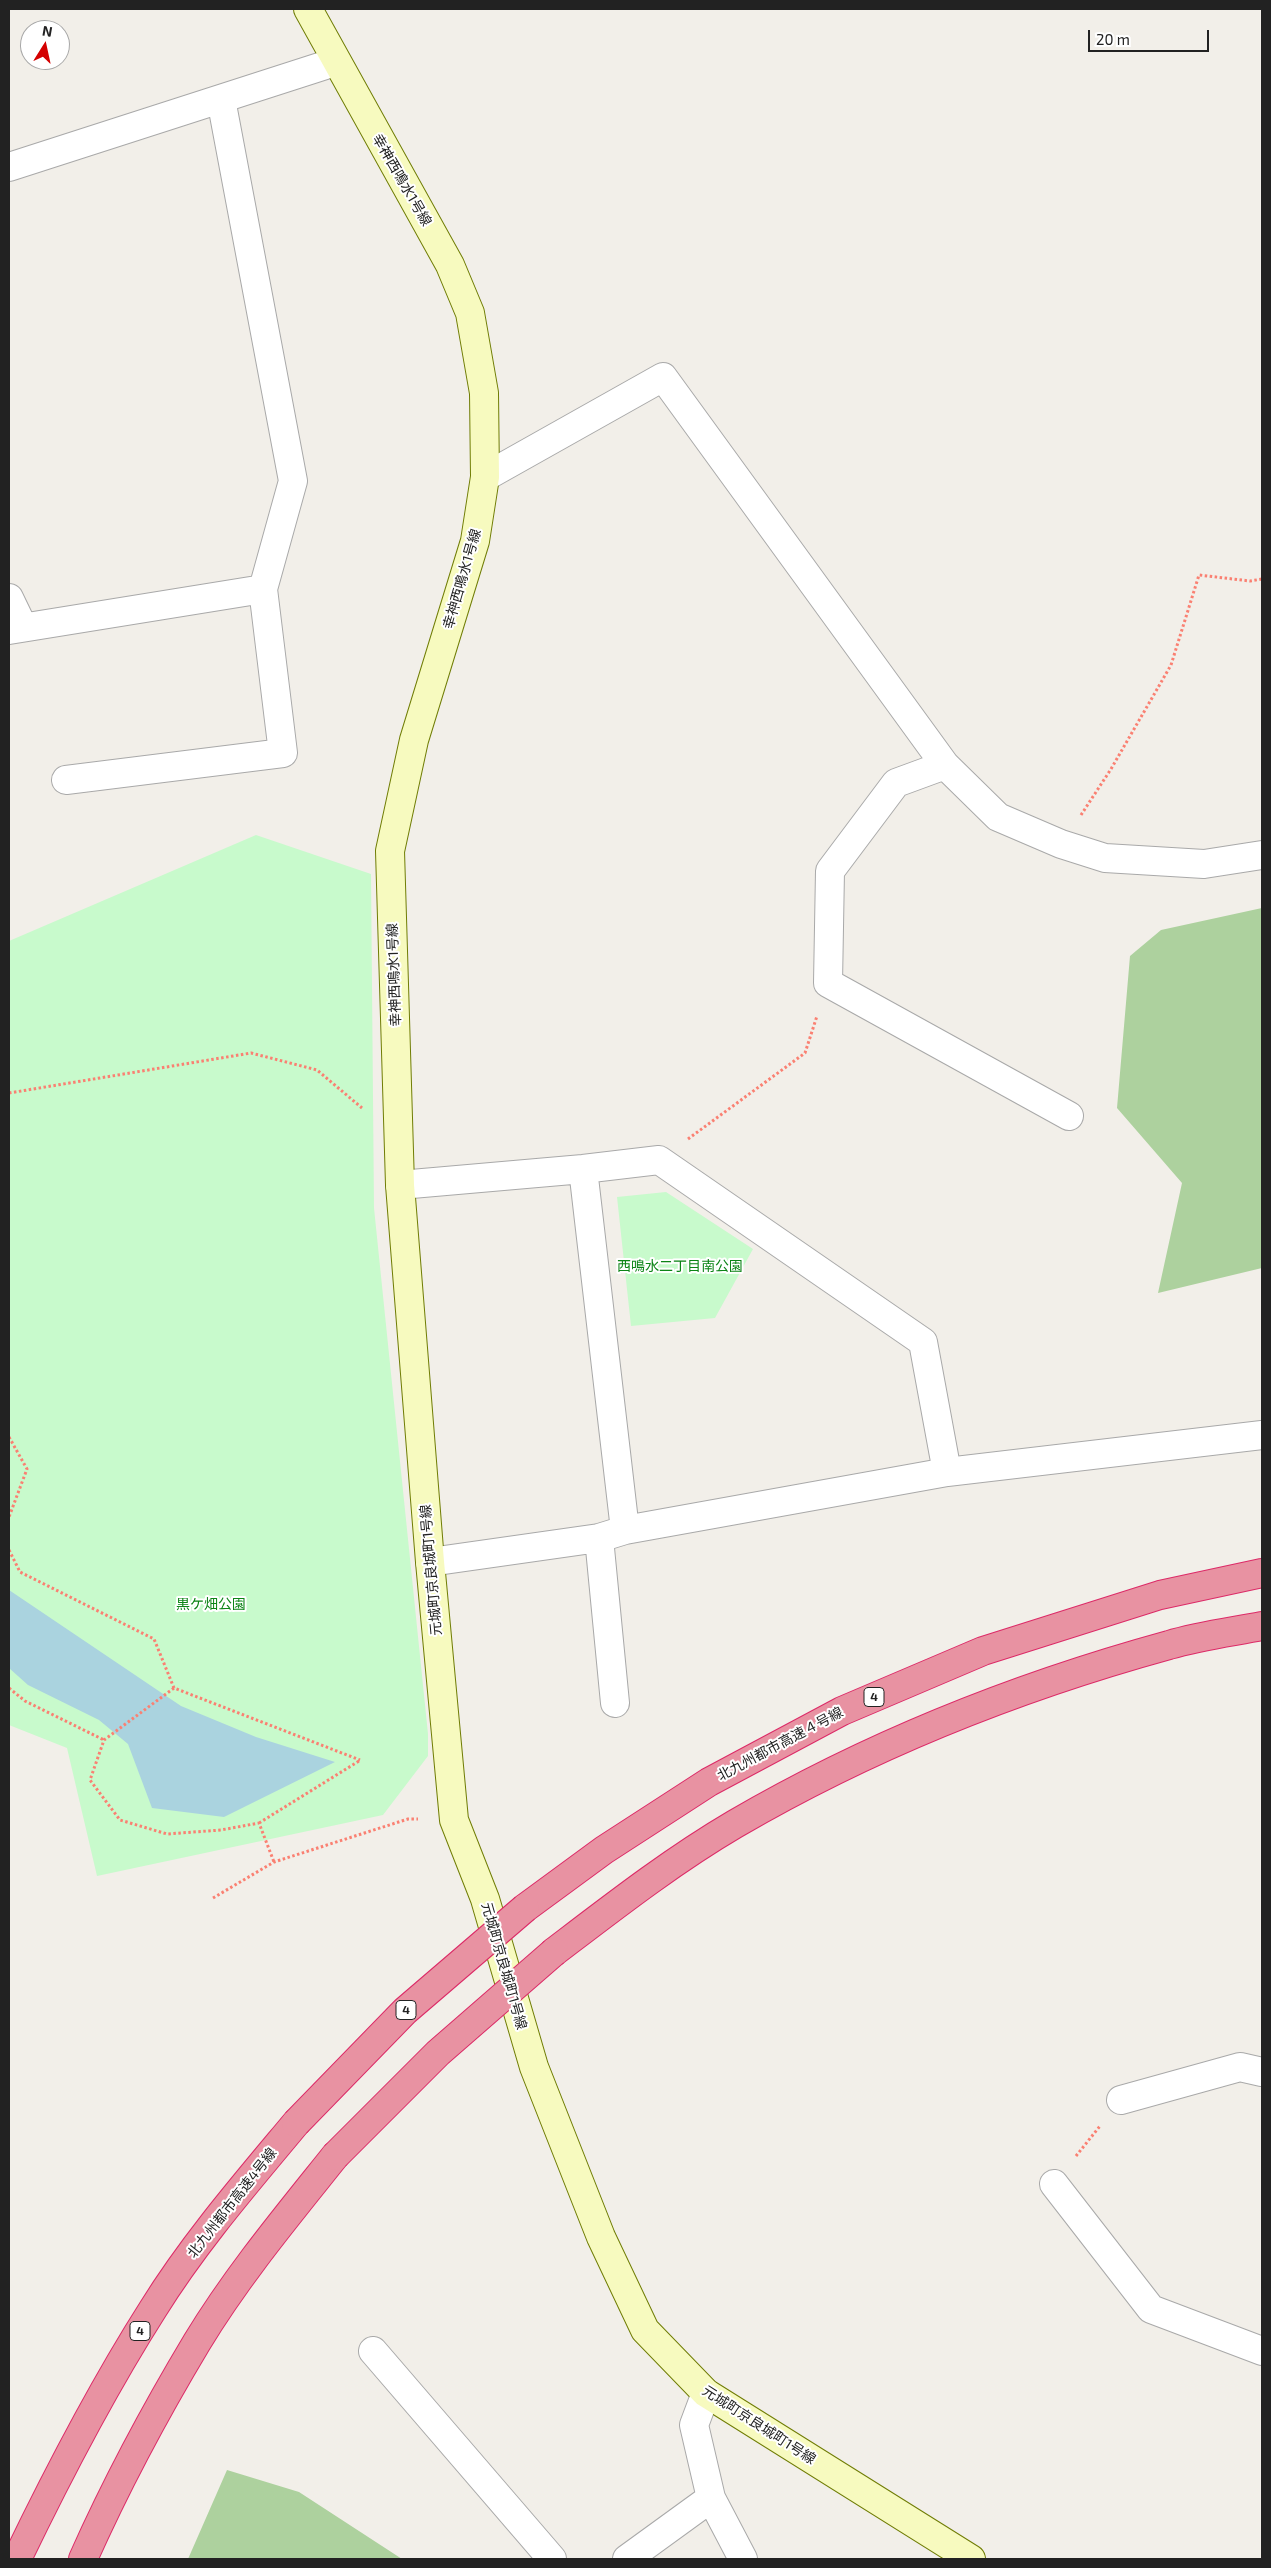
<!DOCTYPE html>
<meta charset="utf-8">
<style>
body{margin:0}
#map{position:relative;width:1271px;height:2568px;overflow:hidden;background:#f2efe9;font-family:"Exo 2",sans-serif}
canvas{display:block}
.frame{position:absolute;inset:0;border:10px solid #222;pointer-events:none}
.north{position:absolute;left:20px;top:20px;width:50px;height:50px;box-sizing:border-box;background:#fff;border:1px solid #a7a7a7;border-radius:50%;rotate:10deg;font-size:14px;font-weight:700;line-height:20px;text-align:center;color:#222}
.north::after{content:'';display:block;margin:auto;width:18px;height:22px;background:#d40000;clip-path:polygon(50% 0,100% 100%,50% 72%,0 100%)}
.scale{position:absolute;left:1088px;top:30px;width:121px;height:22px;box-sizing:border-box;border:2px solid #222;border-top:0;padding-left:6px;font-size:15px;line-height:18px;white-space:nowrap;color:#222;-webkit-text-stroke:4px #fff;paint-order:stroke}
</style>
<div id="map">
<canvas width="1271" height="2568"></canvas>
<div class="frame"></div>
<div class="north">N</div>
<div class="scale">20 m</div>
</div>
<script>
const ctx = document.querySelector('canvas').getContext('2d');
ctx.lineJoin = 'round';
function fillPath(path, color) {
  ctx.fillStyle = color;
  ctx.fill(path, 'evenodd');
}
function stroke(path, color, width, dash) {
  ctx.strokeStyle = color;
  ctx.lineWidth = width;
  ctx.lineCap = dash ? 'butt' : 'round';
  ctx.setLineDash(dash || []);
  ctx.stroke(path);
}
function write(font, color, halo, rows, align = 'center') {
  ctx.font = font + ' "Exo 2","Noto Sans JP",sans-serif';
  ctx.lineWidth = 4;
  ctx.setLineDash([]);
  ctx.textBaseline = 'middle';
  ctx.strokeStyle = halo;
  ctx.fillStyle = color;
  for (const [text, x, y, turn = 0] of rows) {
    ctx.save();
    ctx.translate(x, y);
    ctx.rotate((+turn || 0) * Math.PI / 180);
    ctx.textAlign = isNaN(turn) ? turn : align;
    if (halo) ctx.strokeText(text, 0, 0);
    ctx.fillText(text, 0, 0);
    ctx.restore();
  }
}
fillPath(new Path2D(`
 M1262,908V1268L1158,1293L1182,1183L1117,1108L1130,956L1161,930Z
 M227,2470L299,2492L402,2559H188Z`), '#add19e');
fillPath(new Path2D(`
 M256,835L371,874L374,1208L428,1734V1756L383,1815L97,1876L67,1748L9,1725V941Z
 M666,1192L753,1249L715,1318L631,1326L617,1197Z`), '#c8facc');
fillPath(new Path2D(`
 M9,1590L181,1706L256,1737L335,1762L224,1817L152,1808L128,1744L99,1720L28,1685L9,1668Z`), '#aad3df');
const street = new Path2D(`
 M9,167L335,62
 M485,477L663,377L945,765L998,817L1061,844L1105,858L1204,864L1262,855
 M9,598L23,627
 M9,630L263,589L293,481L221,99
 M945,765L896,783L830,871L828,983L1069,1116
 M66,780L283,753L263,589
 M583,1169L625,1530
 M400,1185L583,1169L659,1160L923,1342L947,1472
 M599,1538L615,1703
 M430,1562L599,1538L625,1530L947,1472L1262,1435
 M1121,2100L1240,2067L1262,2072
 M1054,2184L1151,2309L1262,2351
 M373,2351L552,2559
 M706,2393L694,2425L711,2498L743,2559
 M627,2559L711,2498`);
const secondary = new Path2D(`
 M308,9L450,265L470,313L484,393L485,477L475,541L414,740L390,851L400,1185L430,1562L454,1820L485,1899L534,2067L601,2237L645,2330L706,2393L971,2559`);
const highway = new Path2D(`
 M525,1908L604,1850L709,1782L842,1711L983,1651L1160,1595L1262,1573
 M554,1952C613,1907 672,1861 735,1824C869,1746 1020,1686 1169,1645C1199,1636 1231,1632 1262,1626
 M17,2559C58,2474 102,2389 153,2309C194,2243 246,2183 296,2123
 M83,2559C116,2485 155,2412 197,2342C237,2276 287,2216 335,2156`);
stroke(street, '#a9a9a9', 30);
stroke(secondary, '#707d05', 30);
stroke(highway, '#dc2a67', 30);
stroke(new Path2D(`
 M1081,815L1111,769L1171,665L1199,575L1250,581L1262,579
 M9,1093L251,1053L317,1070L362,1108
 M688,1139L805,1053L817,1016
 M9,1437L27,1469L9,1517
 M9,1550L20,1572L154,1639L174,1688L360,1760
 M9,1688L25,1701L104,1740
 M174,1688L104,1740L90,1780L120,1820L167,1834L221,1830L259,1823L274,1862
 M259,1823L359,1761
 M213,1898L274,1862L408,1819H418
 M1076,2156L1100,2126`), '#fa8072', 3, [2.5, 2.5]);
stroke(street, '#fff', 28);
stroke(secondary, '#f7fabf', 28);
stroke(highway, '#e892a2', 28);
const highwayBridge = new Path2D(`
 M296,2123L405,2011L525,1908
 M335,2156L438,2053L554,1952`);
stroke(highwayBridge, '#dc2a67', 30, []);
stroke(highwayBridge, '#e892a2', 28);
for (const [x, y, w] of [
 [874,1697,20],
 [406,2010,20],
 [140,2331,20]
]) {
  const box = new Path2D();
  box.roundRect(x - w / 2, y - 9.5, w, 19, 4);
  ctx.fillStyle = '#fff';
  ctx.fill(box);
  stroke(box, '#222', 1);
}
write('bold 12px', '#222', null, [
 ["4",874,1697],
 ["4",406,2010],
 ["4",140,2331]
]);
write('14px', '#222', '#fff', [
 ["幸神西鳴水1号線",402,180,60],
 ["幸神西鳴水1号線",462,579,-74],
 ["幸神西鳴水1号線",394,975,-92],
 ["元城町京良城町1号線",431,1570,-95],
 ["北九州都市高速４号線",780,1744,-28],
 ["元城町京良城町1号線",504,1966,74],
 ["北九州都市高速4号線",232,2203,-52],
 ["元城町京良城町1号線",759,2425,33]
]);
write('14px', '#0c8416', '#fff', [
 ["西鳴水二丁目南公園",680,1266],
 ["黒ケ畑公園",211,1604]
]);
</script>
